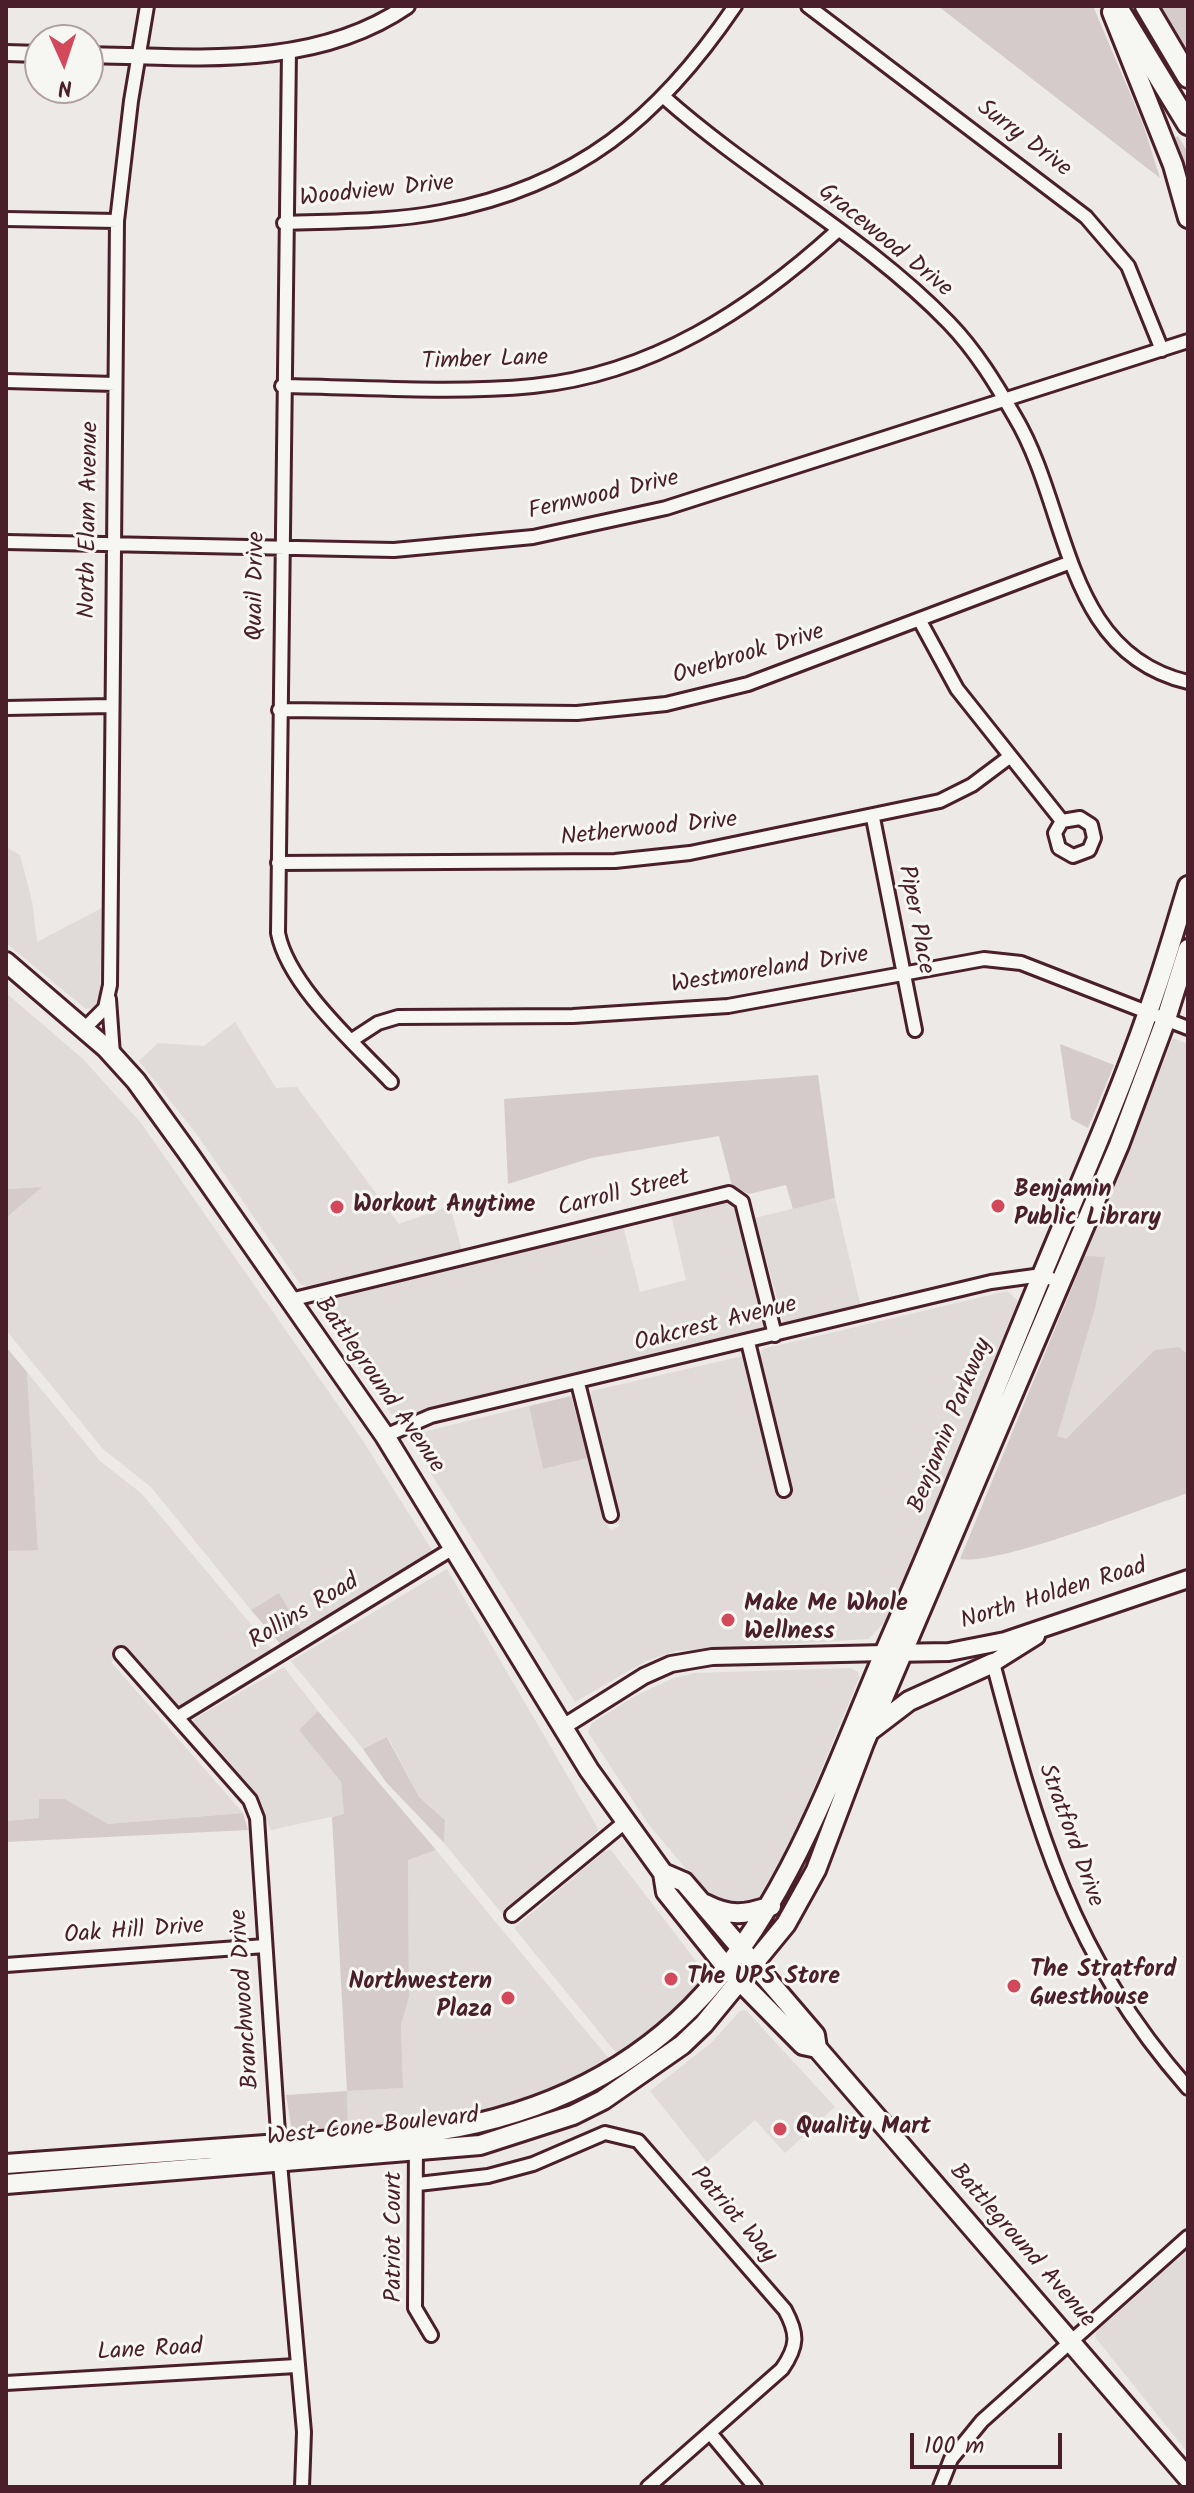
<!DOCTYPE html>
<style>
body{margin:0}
#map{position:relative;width:1194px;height:2493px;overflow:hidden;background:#ece9e6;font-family:Kalam,sans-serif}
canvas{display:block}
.frame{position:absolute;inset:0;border:8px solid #4a1f2b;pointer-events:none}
.north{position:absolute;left:24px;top:24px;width:80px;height:80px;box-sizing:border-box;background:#f6f6f2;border:2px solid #b1a0a2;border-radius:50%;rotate:177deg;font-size:22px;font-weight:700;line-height:32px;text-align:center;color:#4a1f2b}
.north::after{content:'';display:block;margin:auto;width:28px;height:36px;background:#d1495b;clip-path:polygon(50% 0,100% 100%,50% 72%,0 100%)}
.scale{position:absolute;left:910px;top:2433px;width:152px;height:36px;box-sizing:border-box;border:4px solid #4a1f2b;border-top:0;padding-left:10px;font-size:24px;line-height:28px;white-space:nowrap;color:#4a1f2b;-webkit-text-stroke:6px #f6f6f2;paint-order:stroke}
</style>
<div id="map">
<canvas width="1194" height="2493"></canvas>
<div class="frame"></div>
<div class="north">N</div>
<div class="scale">100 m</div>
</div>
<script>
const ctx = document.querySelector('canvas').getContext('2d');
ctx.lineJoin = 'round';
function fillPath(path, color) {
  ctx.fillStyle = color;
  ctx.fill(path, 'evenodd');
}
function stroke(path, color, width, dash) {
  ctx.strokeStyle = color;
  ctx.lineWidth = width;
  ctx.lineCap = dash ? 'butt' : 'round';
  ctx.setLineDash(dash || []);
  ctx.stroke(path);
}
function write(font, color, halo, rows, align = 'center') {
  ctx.font = font + ' Kalam,sans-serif';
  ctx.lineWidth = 6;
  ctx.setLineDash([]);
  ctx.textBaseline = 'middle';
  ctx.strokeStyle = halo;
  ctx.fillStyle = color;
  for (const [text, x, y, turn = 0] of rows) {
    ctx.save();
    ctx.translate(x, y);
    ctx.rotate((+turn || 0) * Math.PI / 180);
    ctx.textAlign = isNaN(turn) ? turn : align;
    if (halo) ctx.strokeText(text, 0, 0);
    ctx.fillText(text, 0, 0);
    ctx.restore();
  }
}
fillPath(new Path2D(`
 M6,847L20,855L32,901L37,942L102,908L100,1000L94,1007L86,1009L6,943Z
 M6,993L83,1059L141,1123L361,1438L435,1555L304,1635L279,1593L251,1610L151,1487L103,1449L6,1330V1218L41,1187L6,1189Z
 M235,1022L276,1088L297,1087L399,1224L450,1206L462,1251L309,1287L300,1284L198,1136L139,1061L158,1043L204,1046Z
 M1173,1038L1188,1044V1362L1064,1453L1014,1432Z
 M835,1198L861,1307L784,1324L755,1218Z
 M728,1202L736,1205L764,1322L762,1328L404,1417L391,1414L323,1315L322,1306L327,1301L623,1226L640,1292L686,1280L671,1215Z
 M1007,1291L1017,1300L1018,1312L889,1618L868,1639L676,1651L646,1661L575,1702L413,1445L415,1434L529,1406L543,1469L588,1458L604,1519L611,1531L619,1526L590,1396L592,1391L743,1356L776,1496L792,1494L759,1356L763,1349Z
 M27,1372L100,1461L142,1494L274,1652L180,1709L176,1710L122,1652L111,1662L243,1813L108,1824L65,1799H40V1818L6,1821V1551L38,1549Z
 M447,1569L599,1830L504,1916L444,1843L445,1820L419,1797L388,1737L363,1749L291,1661Z
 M284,1667L318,1711L299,1730L341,1782L344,1814L271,1830L256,1798L192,1726L194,1719Z
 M851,1668L858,1672L859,1678L782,1865L758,1902L735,1908L713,1899L704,1890L649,1825L588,1732L592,1723L635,1696L674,1678L695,1673Z
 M436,1850L610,2060L545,2094L477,2115L445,2121L348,2127L347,2091L403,2088L401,2025L409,1997L408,1860Z
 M611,1850L706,1974L671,2013L618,2055L514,1928L605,1851Z
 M746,2010L835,2107L785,2153L755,2120L707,2162L650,2091L711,2043L740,2011Z
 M1188,2250V2453L1095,2337L1096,2332Z`), '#e0dad8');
fillPath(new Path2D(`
 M938,6H1093L1143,124L1160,178Z
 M1158,6H1188V56Z
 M1178,136L1188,153V190L1173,139Z
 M1060,1044L1114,1065L1088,1128L1071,1119Z
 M818,1075L835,1198L793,1209L786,1185L749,1194L732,1186L719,1136L591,1158L508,1184L504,1099Z
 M42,1187L6,1218V1189Z
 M1085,1256L1105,1257L1095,1308L1057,1436L1066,1439L1155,1350L1179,1347L1188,1355V1493C1144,1508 997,1566 960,1559Z
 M6,1347L27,1372L38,1550L6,1551Z
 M571,1396L588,1458L543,1469L529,1406Z
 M279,1593L304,1635L283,1647L251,1610Z
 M318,1711L436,1850L408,1860L409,1997L401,2025L403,2088L347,2091L348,2127L297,2131L291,2126L286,2095L347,2091L332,1817L344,1814L341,1782L299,1730Z
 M387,1737L419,1797L445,1820L444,1843L386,1782L363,1749Z
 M39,1799H65L108,1824L243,1813L248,1830L6,1842V1821L39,1818Z`), '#d4cbca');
const minor = new Path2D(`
 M808,6L1086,217L1128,266L1162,350
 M289,51L278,933C288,985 355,1044 391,1082
 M665,98C755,178 865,236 949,323C976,351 996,384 1015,417C1070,509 1063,653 1188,682
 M6,219L117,221
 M284,223C336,221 390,222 441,212C578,186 659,118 735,6
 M6,381L115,384
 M282,386C365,387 451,394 533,386C652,374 750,310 837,231
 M6,542L394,550L533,537L666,508L1188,341
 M920,621L957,689L1062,821L1055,833L1059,848L1073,856L1089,850L1094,838L1091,825L1080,818L1062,821
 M6,708L111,706
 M279,710L577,713L666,704L748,684L1071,562
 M873,818L915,1030
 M278,863L615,861L690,853L940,801L972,785L1008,758
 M109,999L113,1055
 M85,1028L105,1008L110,985L117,221L131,101L147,6
 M352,1040L378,1023L398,1017L573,1016L728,1006L984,959L1021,963L1188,1028
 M290,1300L729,1193L742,1202L775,1335
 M748,1342L784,1490
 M578,1383L611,1515
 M385,1436L431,1416L991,1282L1042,1275L1059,1282
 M121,1654L250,1800L257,1818L280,2163L304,2432L302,2487
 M993,1663C1037,1830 1071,1955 1188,2088
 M178,1717L455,1547
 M512,1915L625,1822
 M6,1965L265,1946
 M416,2143L415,2308L431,2335
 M418,2184L488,2176L533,2164L605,2133L638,2141L785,2310C798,2334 798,2346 782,2369L648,2487
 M6,2383L296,2366
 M711,2434L755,2487
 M940,2487L951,2459L982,2421L1188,2237`);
const tertiary = new Path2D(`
 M6,53L40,54
 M88,55C194,57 314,70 407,6
 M563,1727L644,1676L671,1664L712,1657L885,1653`);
const secondary = new Path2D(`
 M890,1653L949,1652L1005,1641L1188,1579
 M993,1663L1036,1636`);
const primary = new Path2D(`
 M1112,12L1173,165L1188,218
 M6,962L106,1048L136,1081L188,1153L385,1436L589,1770L663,1873L666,1892L726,1967L803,2045L817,2048
 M871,1730L909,1701L993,1663
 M663,1873L684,1882L815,2035L817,2048L1188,2478
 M705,1904C730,1917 745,1915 771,1906
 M6,2164L416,2134C521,2121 615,2084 691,2008C789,1910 837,1761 892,1635C942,1522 988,1406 1035,1292C1073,1199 1115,1107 1148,1012C1163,971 1175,928 1188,886
 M6,2184L480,2145L573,2115L603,2100L682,2045L704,2024L786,1924L816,1870L864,1743L1119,1145L1166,1019L1188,949`);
const trunk = new Path2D(`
 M1116,6L1188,124
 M1146,6L1188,77`);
stroke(minor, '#4a1f2b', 18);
stroke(tertiary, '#4a1f2b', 20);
stroke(secondary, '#4a1f2b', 22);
stroke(primary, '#4a1f2b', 24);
stroke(trunk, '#4a1f2b', 26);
stroke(minor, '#f6f6f2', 12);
stroke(tertiary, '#f6f6f2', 14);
stroke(secondary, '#f6f6f2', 16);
stroke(primary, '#f6f6f2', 18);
stroke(trunk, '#f6f6f2', 20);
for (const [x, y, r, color] of [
 [998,1206,8,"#d1495b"],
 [337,1207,8,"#d1495b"],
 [728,1620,8,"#d1495b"],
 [671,1979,8,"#d1495b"],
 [1014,1986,8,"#d1495b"],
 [508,1998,8,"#d1495b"],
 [780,2129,8,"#d1495b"]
]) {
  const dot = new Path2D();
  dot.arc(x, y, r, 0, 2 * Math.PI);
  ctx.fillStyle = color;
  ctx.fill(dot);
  stroke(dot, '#f6f6f2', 3);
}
write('24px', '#4a1f2b', '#f6f6f2', [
 ["Surry Drive",1023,140,37],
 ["Woodview Drive",377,193,-6],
 ["Gracewood Drive",884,242,39],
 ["Timber Lane",485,362,-2],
 ["Fernwood Drive",604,497,-13],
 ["North Elam Avenue",91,520,-89],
 ["Quail Drive",258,586,-89],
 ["Overbrook Drive",749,656,-17],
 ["Netherwood Drive",649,831,-6],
 ["Piper Place",914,920,79],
 ["Westmoreland Drive",770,972,-9],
 ["Carroll Street",624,1195,-14],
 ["Oakcrest Avenue",716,1326,-14],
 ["Battleground Avenue",378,1386,55],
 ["Benjamin Parkway",952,1426,-68],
 ["North Holden Road",1054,1596,-17],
 ["Rollins Road",305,1613,-31],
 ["Stratford Drive",1069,1836,70],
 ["Oak Hill Drive",134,1933,-4],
 ["Branchwood Drive",247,1999,-94],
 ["West Cone Boulevard",373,2129,-6],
 ["Patriot Way",732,2216,49],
 ["Patriot Court",396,2237,-90],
 ["Battleground Avenue",1021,2247,49],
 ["Lane Road",150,2352,-3]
]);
write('bold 24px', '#4a1f2b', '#f6f6f2', [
 ["Benjamin",1014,1192],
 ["Public Library",1014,1220],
 ["Workout Anytime",353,1207],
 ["Make Me Whole",744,1606],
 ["Wellness",744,1634],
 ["The Stratford",1030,1972],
 ["Guesthouse",1030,2000],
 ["The UPS Store",687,1979],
 ["Northwestern",492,1984,"right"],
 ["Plaza",492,2012,"right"],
 ["Quality Mart",796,2129]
], 'left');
</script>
